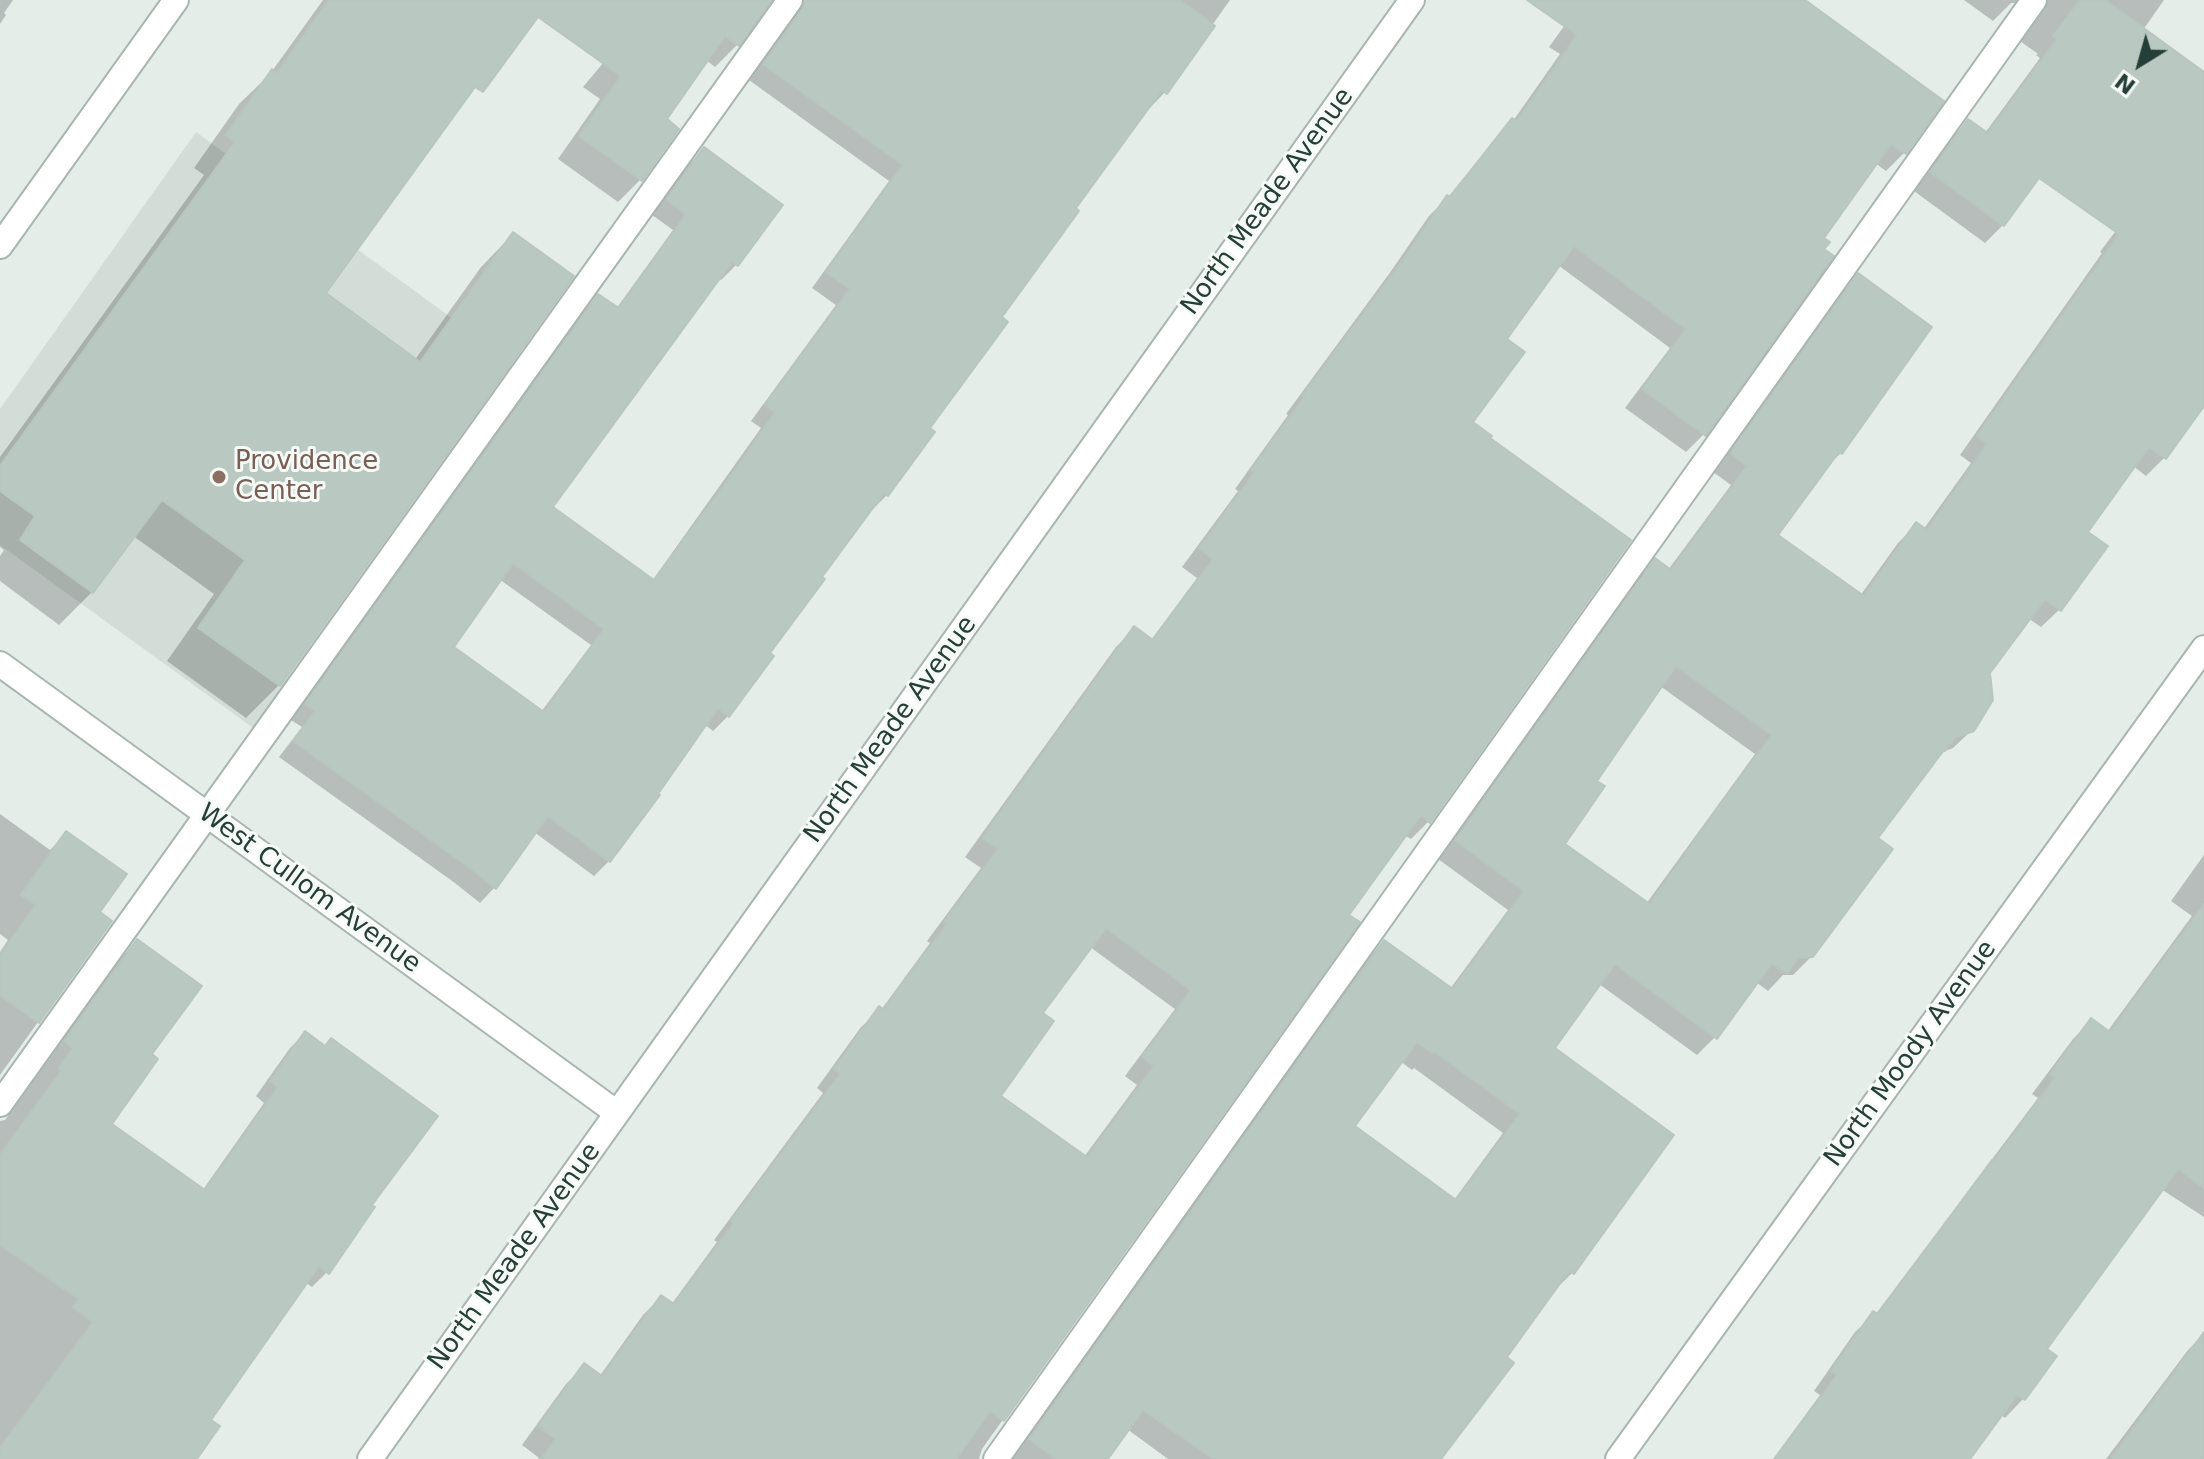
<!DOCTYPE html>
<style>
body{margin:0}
#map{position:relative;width:2204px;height:1459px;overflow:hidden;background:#e5ede9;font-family:"DejaVu Sans",sans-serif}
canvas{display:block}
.north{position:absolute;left:2100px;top:24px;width:80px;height:80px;-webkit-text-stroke:6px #f5faf7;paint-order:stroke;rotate:217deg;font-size:22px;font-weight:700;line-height:32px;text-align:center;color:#253e37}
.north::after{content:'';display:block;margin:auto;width:28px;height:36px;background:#253e37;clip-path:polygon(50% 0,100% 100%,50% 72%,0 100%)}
</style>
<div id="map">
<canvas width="2204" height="1459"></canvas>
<div class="north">N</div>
</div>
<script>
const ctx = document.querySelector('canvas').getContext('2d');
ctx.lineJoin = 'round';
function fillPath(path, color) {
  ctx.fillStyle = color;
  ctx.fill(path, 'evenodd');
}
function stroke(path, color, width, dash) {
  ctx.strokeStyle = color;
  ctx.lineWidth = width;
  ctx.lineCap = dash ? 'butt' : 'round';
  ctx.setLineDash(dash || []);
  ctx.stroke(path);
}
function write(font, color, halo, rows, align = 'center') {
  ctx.font = font + ' "DejaVu Sans",sans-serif';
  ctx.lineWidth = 6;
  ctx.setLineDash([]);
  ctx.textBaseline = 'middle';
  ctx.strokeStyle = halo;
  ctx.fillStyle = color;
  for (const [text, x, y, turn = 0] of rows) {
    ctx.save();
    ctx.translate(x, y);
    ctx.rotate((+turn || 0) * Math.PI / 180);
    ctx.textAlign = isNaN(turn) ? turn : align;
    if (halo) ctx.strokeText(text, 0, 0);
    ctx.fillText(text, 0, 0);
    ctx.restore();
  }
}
fillPath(new Path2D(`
 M196,132L518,366L256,730L0,545V409Z`), '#d3ddd8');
fillPath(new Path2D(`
 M0,0H13L4,13L6,15L0,24Z
 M323,0H541L476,87L461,103L323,294L414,361L481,267L513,234L279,685L246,718L167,661L214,594L133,536L92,592L59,625L0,581V556L4,550L0,547V457L204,175L194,168L239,104L270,74Z
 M656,0H769L737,45L715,67L706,60L665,119L677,129L640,180L618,202L558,159L600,99L583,87Z
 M829,0H1230L1165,92L1150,108L1148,106L1073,209L999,317L928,429L932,432L887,495L872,510L870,509L767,654L728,716L713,731L704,724L609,861L594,876L534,832L495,887L480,903L455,883L279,757L302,727L291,720L583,312L598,296L616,309L673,230L652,215L689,164L704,149L781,205L736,265L721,280L718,278L550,508L652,581L761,428L751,421L836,305L812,288L889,181L749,80L787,26L790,19L805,4ZM499,579L591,645L541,712L451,647Z
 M1583,0H1804L1904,153L1886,171L1875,163L1822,238L1704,434L1686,452L1625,408L1670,348L1558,265L1504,340L1470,423L1429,821L1411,839L1404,835L1347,915L1357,923L982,1449L979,1459H538L539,1458L522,1445L566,1384L584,1366L599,1377L643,1315L661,1297L671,1305L717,1242L714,1240L823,1093L817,1088L861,1027L881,1010L930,943L927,941L981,868L965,857L1116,647L1134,629L1151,640L1197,578L1182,567L1238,491L1235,489L1288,415L1286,414L1389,274L1429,216L1449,196L1495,139L1513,121L1560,54L1549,47ZM1090,947L1175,1009L1125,1076L1137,1085L1084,1157L999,1096L1040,1014Z
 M1964,0H2164L2039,178L2003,225L1985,243L1914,191L1950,139L1968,121L1985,133L2040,58L2036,55L2038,54L2020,41L2031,22L2024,5L2017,3H2011L1993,21Z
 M2204,112V403L2164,458L2146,476L2133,466L2086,532L2060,609L2041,627L2028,618L1988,673L1972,730L1953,748L1940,753L1875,839L1812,956L1793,975H1783L1768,991L1756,982L1715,1037L1697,1055L1599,984L1553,1049L1572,1273L1554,1291L1504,1358L1439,1459H1168L1127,1429L1105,1459H1011L1366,960L1384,942L1450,989L1508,910L1438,859L1638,579L1656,561L1668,570L1731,485L1713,472L1840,294L1858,276L1841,453L1824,469L1776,535L1860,596L1898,543L1916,525L1923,530L1971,463L1960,455L2102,253L2100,252ZM1660,686L1755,754L1646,904L1562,844L1594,781ZM1400,1061L1412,1070L1414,1068L1503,1133L1454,1200L1352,1127Z
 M0,814L50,850L66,834L97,913L110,922L0,1075V952L8,940L0,934Z
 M2204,855V1217L2161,1189L2045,1350L2023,1399L2005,1418L2000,1414L1968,1459H1773L1820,1395L1814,1391L1855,1332L1874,1314L1875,1315L2038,1098L2032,1094L2073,1039L2091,1021L2107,1032L2192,916L2171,901Z
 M137,942L149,1055L110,1124L202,1191L264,1103L256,1096L290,1048L305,1033L369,1206L327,1272L312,1287L306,1283L208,1420L194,1459H0V1121L5,1120L122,956Z
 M2204,1334V1445L2194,1459H2106L2188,1350Z`), '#0003');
const building = new Path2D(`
 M329,0H772L739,46L725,36L667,119L679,129L642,181L579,136L621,76L538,17L483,92L475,87L326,293L420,362L513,232L574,276L280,686L198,628L245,560L162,500L93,593L20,540L35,516L0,491V466L235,142L226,135L272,69L277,73Z
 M805,0H1180L1215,26L1167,94L1162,90L1076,208L1079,211L1002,317L1008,322L930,428L935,432L888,496L884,493L822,577L825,579L770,653L774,656L729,717L718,708L658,794L660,795L610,862L548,816L496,889L470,868L293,741L315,711L305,704L598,294L619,308L686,214L666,199L704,147L783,205L738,266L732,262L553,507L654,580L723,487L775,412L765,405L850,289L826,272L903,165L763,64L802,9ZM513,563L604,629L544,712L454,647Z
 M1527,0H1805L1944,101L1906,154L1891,144L1824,238L1830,242L1824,249L1834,256L1706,436L1642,389L1686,329L1574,246L1507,339L1525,352L1473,422L1492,436L1490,438L1631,540L1430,823L1421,815L1349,915L1360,922L1004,1421L990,1411L956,1459H541L556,1439L538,1426L584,1363L602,1376L661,1295L674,1304L734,1223L731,1221L840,1074L834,1069L879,1006L883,1009L947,924L944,922L998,849L982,838L1134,626L1153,640L1213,559L1199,548L1255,472L1251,470L1305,396L1303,395L1407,254L1447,195L1450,197L1512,118L1517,121L1577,35ZM1106,928L1191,990L1142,1057L1154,1066L1087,1157L1001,1096L1054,1021L1043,1013Z
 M2080,0H2105L2204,72V406L2166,459L2149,447L2088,532L2108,546L2061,611L2045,599L1990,673L1993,700L1974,731L1956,737L1945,751L1944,750L1878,838L1893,849L1813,957L1798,958L1787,974L1772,963L1717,1039L1615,964L1555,1048L1674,1135L1574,1274L1569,1271L1507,1357L1514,1363L1441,1459H1214L1143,1410L1108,1459H1056L1029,1439L1384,940L1453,989L1524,891L1455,840L1655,558L1671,570L1747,466L1730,453L1858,273L1932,327L1842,454L1839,452L1778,535L1864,596L1916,522L1927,530L1987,444L1977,436L2119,234L2039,178L2004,226L1930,172L1968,119L1988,133L2057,39L2053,36ZM1676,666L1772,735L1723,800L1650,904L1565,844L1605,786L1597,781ZM1417,1042L1432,1053L1434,1051L1520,1114L1456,1200L1355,1126Z
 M66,831L127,874L100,912L112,921L39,1023L0,995V955L36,905L21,895Z
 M2204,904V1188L2178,1169L2047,1349L2057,1356L2025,1400L2017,1395L1970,1459H1775L1837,1375L1831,1371L1873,1311L1878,1314L1992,1160L1994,1161L2055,1078L2050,1074L2091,1018L2110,1032Z
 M137,939L202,986L152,1054L158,1059L112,1124L205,1190L278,1087L270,1081L305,1031L325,1046L331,1038L438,1116L372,1205L375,1207L329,1274L319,1266L211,1420L220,1426L197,1459H0V1448L93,1322L73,1307L79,1299L0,1245V1155L62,1070L59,1068L73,1048L64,1041Z
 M2204,1332V1459H2111Z`);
fillPath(building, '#bac8c2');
stroke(building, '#b8c6c0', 2);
const lane = new Path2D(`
 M0,1104L790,0
 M996,1459L2034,0`);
const street = new Path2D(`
 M0,246L176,0
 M0,664L617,1113
 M370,1459L1412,0
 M1618,1459L2204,648`);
stroke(lane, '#a8b5b0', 28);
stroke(street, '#a8b5b0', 28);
stroke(lane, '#fff', 24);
stroke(street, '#fff', 24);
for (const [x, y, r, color] of [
 [219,477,8,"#8d6e63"]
]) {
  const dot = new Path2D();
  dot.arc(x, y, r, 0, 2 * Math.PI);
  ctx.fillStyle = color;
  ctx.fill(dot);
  stroke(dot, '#f5faf7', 3);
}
write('26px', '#253e37', '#f5faf7', [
 ["North Meade Avenue",1268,202,-54],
 ["North Meade Avenue",891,730,-54],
 ["West Cullom Avenue",309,889,36],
 ["North Moody Avenue",1911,1054,-54],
 ["North Meade Avenue",515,1257,-54]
]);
write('26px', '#785e54', '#f5faf7', [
 ["Providence",235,462],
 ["Center",235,492]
], 'left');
</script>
